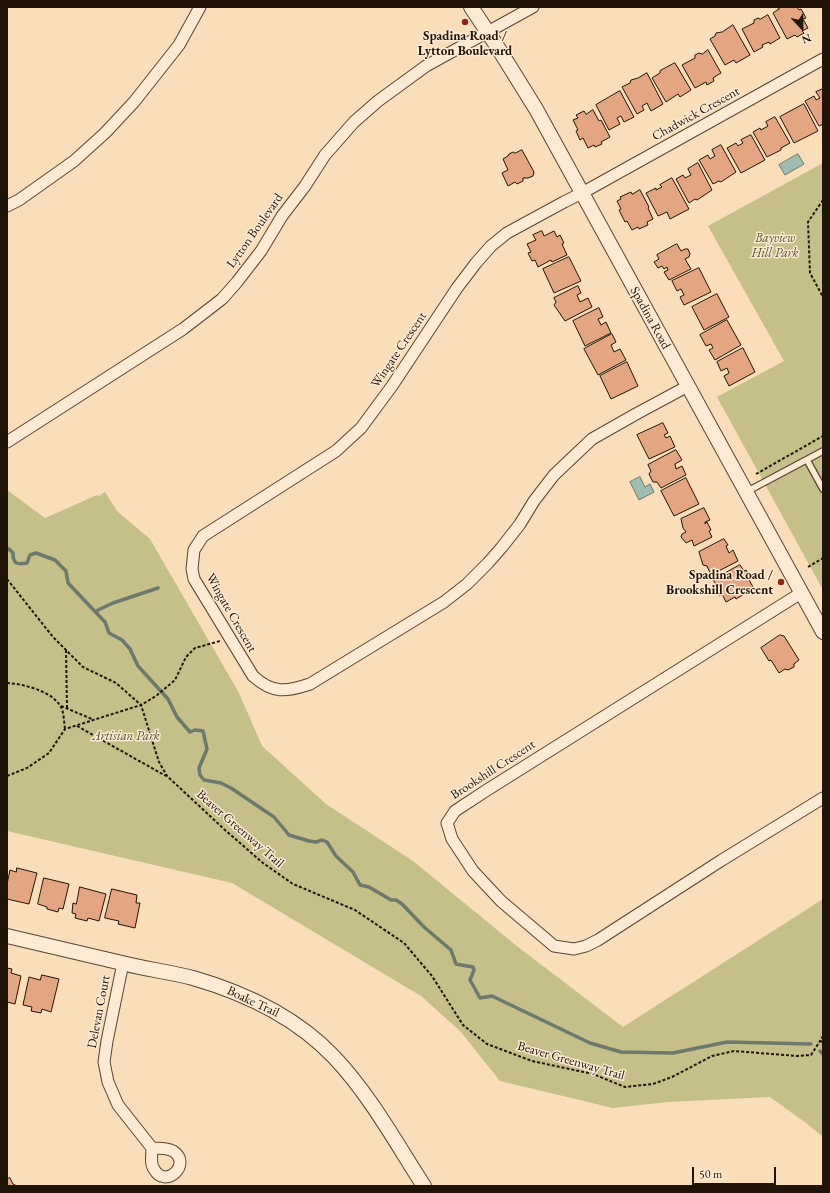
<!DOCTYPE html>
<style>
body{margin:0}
#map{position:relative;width:830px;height:1193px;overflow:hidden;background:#fadeb9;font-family:"EB Garamond",serif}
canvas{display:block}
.frame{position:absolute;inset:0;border:8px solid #201407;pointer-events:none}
.north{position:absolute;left:782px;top:8px;width:40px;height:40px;-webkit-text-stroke:3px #fcead2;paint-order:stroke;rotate:158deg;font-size:11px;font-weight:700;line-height:16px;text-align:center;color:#201407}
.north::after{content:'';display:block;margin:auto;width:14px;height:18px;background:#201407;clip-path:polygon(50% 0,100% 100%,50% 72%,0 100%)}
.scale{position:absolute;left:692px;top:1167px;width:84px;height:18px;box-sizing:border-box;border:2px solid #201407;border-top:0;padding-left:5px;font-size:12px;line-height:14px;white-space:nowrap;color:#201407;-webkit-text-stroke:3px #fcead2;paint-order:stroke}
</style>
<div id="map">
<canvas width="830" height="1193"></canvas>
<div class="frame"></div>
<div class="north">N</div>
<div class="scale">50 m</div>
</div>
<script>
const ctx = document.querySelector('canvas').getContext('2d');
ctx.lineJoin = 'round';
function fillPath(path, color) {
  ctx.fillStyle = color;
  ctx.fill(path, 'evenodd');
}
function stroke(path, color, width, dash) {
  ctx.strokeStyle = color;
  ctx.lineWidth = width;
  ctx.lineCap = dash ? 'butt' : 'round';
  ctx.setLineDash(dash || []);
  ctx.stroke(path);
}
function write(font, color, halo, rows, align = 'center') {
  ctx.font = font + ' "EB Garamond",serif';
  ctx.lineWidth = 3;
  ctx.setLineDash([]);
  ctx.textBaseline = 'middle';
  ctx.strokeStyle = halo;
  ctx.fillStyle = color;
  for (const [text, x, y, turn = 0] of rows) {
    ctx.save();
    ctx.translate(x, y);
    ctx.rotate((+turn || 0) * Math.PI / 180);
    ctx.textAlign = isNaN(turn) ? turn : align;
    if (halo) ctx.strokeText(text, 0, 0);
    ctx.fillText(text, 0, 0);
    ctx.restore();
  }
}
fillPath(new Path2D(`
 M823,163V590L717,397L784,361L708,226Z
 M7,490L45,518L97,495L99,496L105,492L117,511L150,539L239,693L262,746L326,804L413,861L518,947L623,1027L823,899V1137L806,1123L770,1097L668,1102L613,1108L500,1081L460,1031L421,996L232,883L7,831Z`), '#c5bf8a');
const water = new Path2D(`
 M798,154L804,164L785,175L779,165Z
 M640,477L645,487L650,484L654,492L639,500L630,482Z`);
fillPath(water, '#9ebcb0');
stroke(water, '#6c796c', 1);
stroke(new Path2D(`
 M7,549H9L13,553C13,564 17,565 27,563L30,555L36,553L55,560L66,571L68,583L105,622L109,633L122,640L130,649L138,666L168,699L177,717L190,732L195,730L203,731L207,749L199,768L200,775L204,780L221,783L231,788L274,817L289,835L309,841L316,842L322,840L327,842L336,856L353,872L360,885L369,887L391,900H396L402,904L424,927L451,950L456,964L473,967L474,970L470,980L480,998L492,996L590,1043L621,1052L673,1053L727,1042L811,1044
 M96,611L113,603L158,588
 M820,1051L823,1054`), '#6c796c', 3.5);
const building = new Path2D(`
 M777,7H797L799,10L801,9L806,18L803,19L808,28L802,31L804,33L797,37L795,35L787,39L773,13L779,9Z
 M768,15L780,38L770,44L769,42L762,45L763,47L754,52L742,29L754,23V20L758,18L760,19Z
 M733,25L750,55L736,63L734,60L725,65L710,39L715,36L716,33L722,32Z
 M708,50L721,73L713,78L714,81L707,85L706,82L695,88L682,65L695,58V55L699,53L702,54Z
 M675,63L691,90L680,97L678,94L666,102L652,78L660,73V71Z
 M647,73L663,104L651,111L647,103L642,106L644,110L637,114L622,87L630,83L631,80L638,78Z
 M823,89V124L819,126L805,101L814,96L816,100L820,98L816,92Z
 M620,91L634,117L624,122L621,116L617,118L620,124L609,130L596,105Z
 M804,104L818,131L794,143L780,117Z
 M593,110L599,121L601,120L610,137L601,142L602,144L595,147L594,145L588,148L583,138L580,140L576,131L578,130L573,120L578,118L576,115L584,111L586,114Z
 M775,117L790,143L781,148V150L767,157L753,132L760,128L761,130L768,126L766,122Z
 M751,135L765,160L741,173L727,148L736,143L738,146L743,143L741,140Z
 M721,145L736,172L721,182L719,181L713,184L699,160L708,155L710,159L715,156L712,150Z
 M522,150L534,172L533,176L528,178H523V181L517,184L515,182L508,186L502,173L508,170L503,159L508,156L509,154L513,152L515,153Z
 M698,163L712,190L697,200L695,199L689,203L676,179L683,175L685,178L691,175L688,169Z
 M672,178L689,209L670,219L667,212L658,216L646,193L656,188V190L662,187L660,185Z
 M640,190L649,207L648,208L653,219L647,222L648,225L639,229L638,227L632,230L627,221L625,222L619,210L621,209L617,201L621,199L620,197L631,192L632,194Z
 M542,231L544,236L554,231L557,237L560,235L564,243L562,244L567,255L552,262L551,260L538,267L535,260L532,261L528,253L531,252L527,244L536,240L533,235Z
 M677,244L681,251L685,249H688L690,254L689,257L685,259L691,269L669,280L664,272L668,270L667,267L664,269L662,266L658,268L654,262L659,259L657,255Z
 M569,257L581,281L554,293L543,269Z
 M699,268L711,292L684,305L680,297L684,295L681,289L677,291L672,281Z
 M578,286L581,293L577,295L580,302L588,298L592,307L565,321L554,305L556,302L554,298Z
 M717,294L729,317L704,330L692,307Z
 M599,308L603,317L598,319L601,325L606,322L611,333L585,346L573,321Z
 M727,320L741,345L715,360L709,350L713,348L711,344L706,346L700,335Z
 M612,334L616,342L611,345L614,352L620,349L626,360L598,375L584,349Z
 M743,348L755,372L729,386L724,376L729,373L727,368L721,371L717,362Z
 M627,362L638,386L611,399L600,376Z
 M663,423L668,433L664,435L666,438L670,436L675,447L649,459L637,435Z
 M676,450L682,460L675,464L676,469L682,466L686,475L661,488L657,482H653L649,474L651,471L648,465Z
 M686,478L699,504L674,516L661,491Z
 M704,508L710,520L705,522V524L707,522L711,530L709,531L712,537L694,546L692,540L686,543L681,537L682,534L686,532L683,528L681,519Z
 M724,539L728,545L726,546L729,553L733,550L738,561L711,575L707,566L703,565L699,552Z
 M740,565L744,571L746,570L750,577L748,578L753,587L745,591L746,593L736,599L735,597L726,602L722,594L719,596L714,588L717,586L713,580Z
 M780,635L784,636L799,660L794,664V667L788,670L785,669L779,673L771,660L769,661L761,648Z
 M17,868L37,873L29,904L7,899V884L10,870L16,872Z
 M44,878L69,884L63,909L59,908L58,912L47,909V907L38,904Z
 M80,887L106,894L99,921L88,918L87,921L75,918L76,914L72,913L73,903L76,904Z
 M112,889L137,895L136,903H140L135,928L118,924L119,921L105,918Z
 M7,968L12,969L11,973L21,976L15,1004L7,1002Z
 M42,975L59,979L51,1012L42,1009L41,1013L31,1011L32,1007L23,1005L29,977L40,980Z
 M10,1178L13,1184L17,1186H7V1179Z`);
fillPath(building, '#e4a582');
stroke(building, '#201407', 1);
const service = new Path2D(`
 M807,460L823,489
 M746,492L823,451`);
const minor = new Path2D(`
 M7,206L19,200L74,161L105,133L134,102L179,45L200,7
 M688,386L636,414L592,439L554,475L534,501L520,524L502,547L488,563L467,584L444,602L310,684C286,692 273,694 253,676L194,579L192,569L194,550L203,536L336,451L361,428L392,386L457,288L476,263L491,246L507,233L564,202L582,193L823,59
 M7,442L183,329L222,299L237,282L261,251L282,216L305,186L325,155L354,122L378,101L426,66L533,7
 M801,593L487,790L455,811L447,823L452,839L473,871L501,901L554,946L574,949L586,946L598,940L722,860L823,798
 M123,963L107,1041L104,1062L108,1082L118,1105L152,1148
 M152,1148C158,1148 168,1148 173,1151C193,1164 165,1190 154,1169C150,1164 152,1154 152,1148Z`);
const tertiary = new Path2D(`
 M471,7L495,43L536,109L823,632
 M7,936C45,945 84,954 122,963C145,969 170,972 193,978C245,993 296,1017 334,1057C370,1095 396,1143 424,1186`);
stroke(service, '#564634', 8);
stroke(minor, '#564634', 13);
stroke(tertiary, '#564634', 16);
stroke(new Path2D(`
 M823,200L808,222L810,273L823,297
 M756,474L823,436
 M808,567L823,558
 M7,579L53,637L83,667L116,683L141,705L159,762L167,776L225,830L263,863L293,884L355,910L404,943L432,976L463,1025L487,1044L532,1061L593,1074L625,1087L653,1084L672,1077L712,1056L734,1051L797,1056L811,1055L820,1041
 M66,650L67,709
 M7,683C24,684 52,691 61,707C64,713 64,722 65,729
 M61,706L92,719
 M77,726L166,776
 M7,776L27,768L49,753L65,729L141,705L156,696L175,680L186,657L195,648L220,641
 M823,1036L820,1041L823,1042`), '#201407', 2, [3, 2]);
stroke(service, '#fcead2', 5.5);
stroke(minor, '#fcead2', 11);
stroke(tertiary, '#fcead2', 14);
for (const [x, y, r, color] of [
 [465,22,4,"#8f2418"],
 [781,582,4,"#8f2418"]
]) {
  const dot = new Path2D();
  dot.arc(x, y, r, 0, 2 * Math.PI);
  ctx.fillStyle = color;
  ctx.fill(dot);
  stroke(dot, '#fcead2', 1.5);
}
write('bold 13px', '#201407', '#fcead2', [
 ["Spadina Road /",465,36],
 ["Lytton Boulevard",465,51],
 ["Spadina Road /",773,575,"right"],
 ["Brookshill Crescent",773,590,"right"]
]);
write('13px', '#201407', '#fcead2', [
 ["Chadwick Crescent",696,114,-29],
 ["Lytton Boulevard",255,231,-55],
 ["Spadina Road",650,318,61],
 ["Wingate Crescent",399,350,-56],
 ["Wingate Crescent",231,613,60],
 ["Brookshill Crescent",493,770,-33],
 ["Beaver Greenway Trail",240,829,41],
 ["Boake Trail",253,1002,25],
 ["Delevan Court",99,1012,-79],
 ["Beaver Greenway Trail",571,1061,16]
]);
write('italic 13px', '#5a5035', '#fcead2', [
 ["Bayview",775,238],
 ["Hill Park",775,253],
 ["Artisian Park",126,736]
]);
</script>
